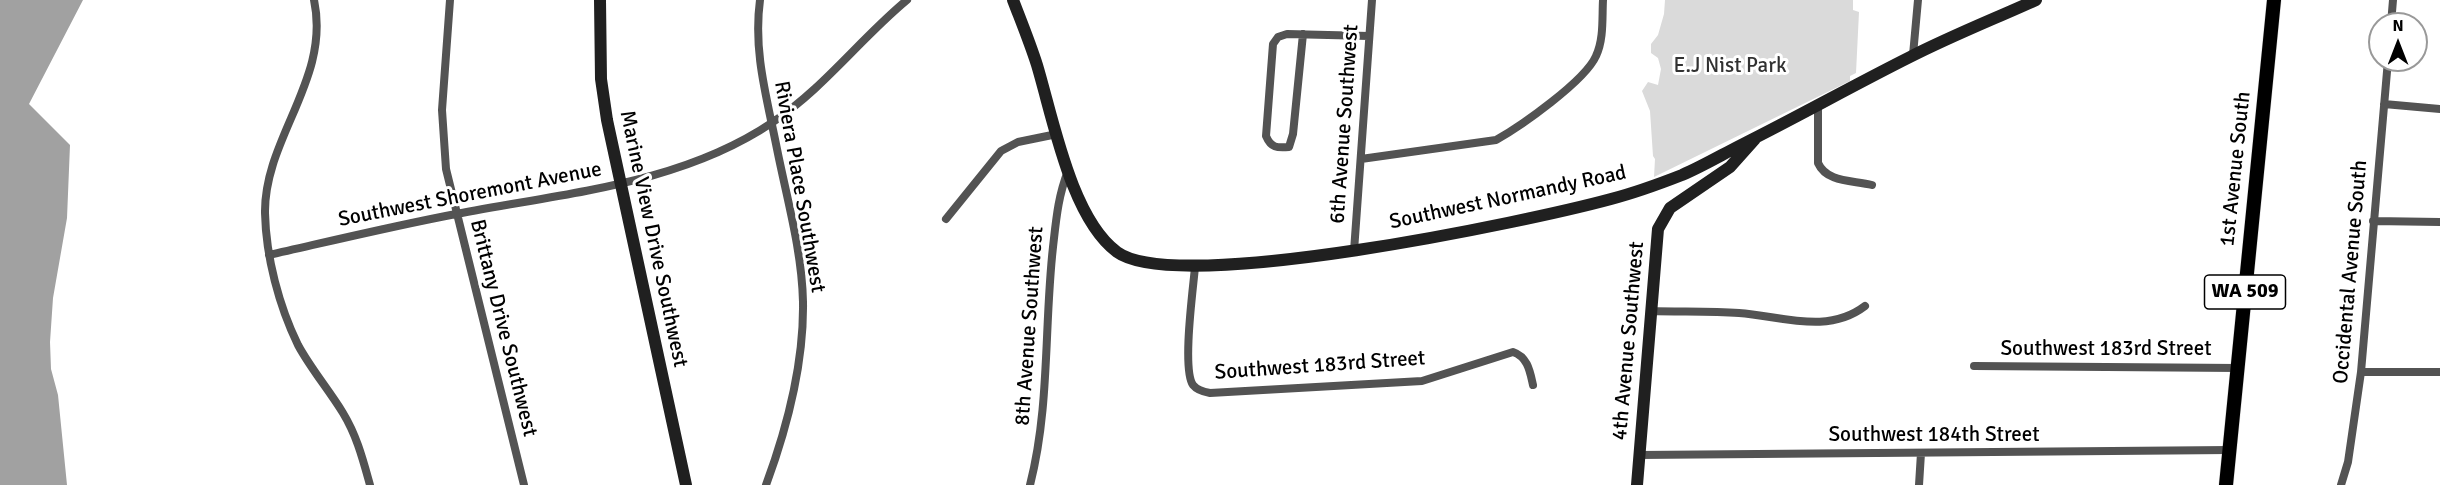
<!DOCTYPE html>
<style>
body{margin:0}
#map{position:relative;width:2440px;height:485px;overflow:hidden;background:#fff;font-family:Signika,sans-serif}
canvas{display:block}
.north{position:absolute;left:2368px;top:12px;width:60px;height:60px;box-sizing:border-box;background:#fff;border:2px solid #999;border-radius:50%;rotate:0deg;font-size:16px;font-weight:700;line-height:24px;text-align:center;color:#000}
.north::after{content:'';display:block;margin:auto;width:21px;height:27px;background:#000;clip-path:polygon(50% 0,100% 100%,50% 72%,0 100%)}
</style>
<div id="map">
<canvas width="2440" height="485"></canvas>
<div class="north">N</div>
</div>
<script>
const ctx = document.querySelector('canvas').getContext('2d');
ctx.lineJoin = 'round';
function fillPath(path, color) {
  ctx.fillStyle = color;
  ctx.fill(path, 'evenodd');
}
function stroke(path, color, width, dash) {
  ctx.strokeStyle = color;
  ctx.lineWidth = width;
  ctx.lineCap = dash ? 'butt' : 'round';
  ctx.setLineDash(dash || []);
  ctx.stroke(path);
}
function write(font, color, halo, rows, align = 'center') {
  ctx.font = font + ' Signika,sans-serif';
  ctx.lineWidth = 6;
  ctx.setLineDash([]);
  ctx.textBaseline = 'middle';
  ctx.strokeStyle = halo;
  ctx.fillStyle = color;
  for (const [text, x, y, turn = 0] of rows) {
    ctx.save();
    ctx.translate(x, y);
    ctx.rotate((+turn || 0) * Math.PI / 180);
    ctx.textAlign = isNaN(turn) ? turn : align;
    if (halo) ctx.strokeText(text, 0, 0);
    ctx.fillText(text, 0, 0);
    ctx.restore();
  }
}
fillPath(new Path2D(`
 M1665,0H1853V10L1859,12L1856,73L1850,76V81L1654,177L1655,159L1653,156L1650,111L1642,91L1648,82L1658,85L1661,69L1658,58L1651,53V44L1658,35L1664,14Z`), '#dadada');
fillPath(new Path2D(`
 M0,0H83L29,104L70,145L67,218L53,298L50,342L51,369L58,395L67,485H0Z`), '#a1a1a1');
const primary = new Path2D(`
 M2226,485L2274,0`);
stroke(primary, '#dbdbdb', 15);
stroke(new Path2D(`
 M314,0C331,79 264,138 265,213C266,257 279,306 298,345C311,369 329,390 343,413C357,436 363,460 370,485
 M450,0L442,110L446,169L524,485
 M760,0C753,52 767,98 777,149C787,199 802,251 803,302C804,363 787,428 766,485
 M2391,24L2393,0
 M1303,34L1293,134L1289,147C1277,148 1271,148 1266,136L1273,44L1278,37L1287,34L1369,36
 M1913,55L1918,0
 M2384,104L2440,109
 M1818,107V163C1827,183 1853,180 1872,185
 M1361,159L1496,140C1521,126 1585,81 1596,56C1604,39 1602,18 1603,0
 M946,219L1001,151L1018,142L1057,134
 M2373,221L2440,222
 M1354,251L1372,0
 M269,255C331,241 393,226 456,214C563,193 680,185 773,122C824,88 860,39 907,0
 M1195,267C1193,290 1182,369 1193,385C1197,390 1204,392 1210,393L1422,381L1513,352C1528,357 1530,372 1533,385
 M1650,311C1680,312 1710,311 1739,313C1782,316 1827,335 1865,306
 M1974,366L2238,368
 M2361,372H2440
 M1639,455L2230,450
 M1030,485C1050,407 1044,327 1053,247C1056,221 1058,196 1068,171
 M1919,485L1921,453
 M2341,485L2348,462L2361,372L2388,60`), '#535353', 8);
stroke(new Path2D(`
 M600,0L601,79L607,120L686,485
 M1013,0C1021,21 1030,43 1037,65C1053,118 1071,218 1117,252C1177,296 1530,221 1611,199C1634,193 1659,184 1682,175C1703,166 1723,154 1743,144C1799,116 1854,85 1910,57C1951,36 1994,19 2036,0
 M1637,485L1658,229L1670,208L1730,167L1755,139`), '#202020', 12);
stroke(primary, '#000', 14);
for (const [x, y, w] of [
 [2245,292,81]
]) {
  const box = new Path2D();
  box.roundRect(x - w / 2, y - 17, w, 34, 4.5);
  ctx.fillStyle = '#fff';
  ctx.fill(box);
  stroke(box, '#000', 1.5);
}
write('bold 20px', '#000', null, [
 ["WA 509",2245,292]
]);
write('21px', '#313131', '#fff', [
 ["E.J Nist Park",1730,66]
]);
write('21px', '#000', '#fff', [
 ["6th Avenue Southwest",1345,124,-86],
 ["1st Avenue South",2236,169,-84],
 ["Riviera Place Southwest",799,187,80],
 ["Southwest Shoremont Avenue",470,195,-11],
 ["Southwest Normandy Road",1508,198,-12],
 ["Marine View Drive Southwest",653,239,78],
 ["Occidental Avenue South",2351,272,-85],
 ["8th Avenue Southwest",1030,326,-86],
 ["Brittany Drive Southwest",503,328,76],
 ["4th Avenue Southwest",1629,341,-85],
 ["Southwest 183rd Street",2106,349],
 ["Southwest 183rd Street",1320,366,-4],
 ["Southwest 184th Street",1934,435]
]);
</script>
